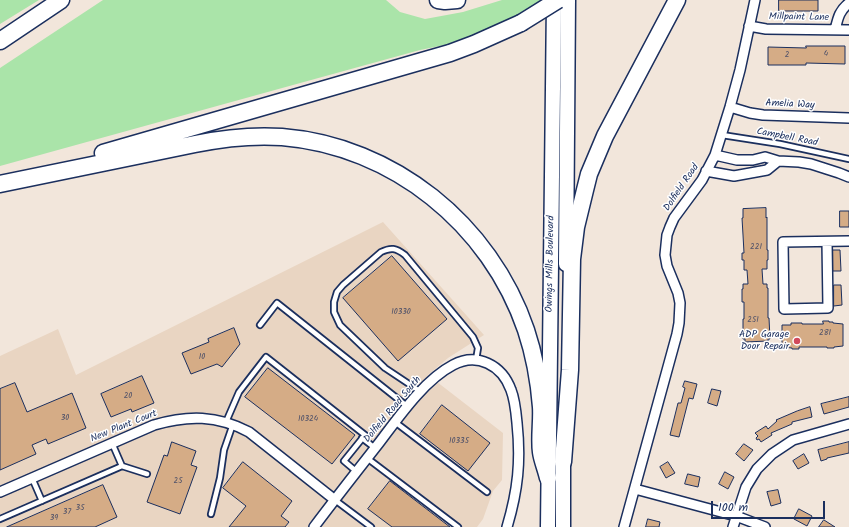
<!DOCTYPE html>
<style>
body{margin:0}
#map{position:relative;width:849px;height:527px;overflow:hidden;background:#f2e6db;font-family:Kalam,sans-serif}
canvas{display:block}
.scale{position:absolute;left:711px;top:501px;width:114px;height:18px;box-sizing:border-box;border:2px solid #1b2f5e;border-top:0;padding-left:5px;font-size:12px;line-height:14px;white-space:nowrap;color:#1b2f5e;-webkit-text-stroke:3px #fff;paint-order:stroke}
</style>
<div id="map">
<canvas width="849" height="527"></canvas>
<div class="scale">100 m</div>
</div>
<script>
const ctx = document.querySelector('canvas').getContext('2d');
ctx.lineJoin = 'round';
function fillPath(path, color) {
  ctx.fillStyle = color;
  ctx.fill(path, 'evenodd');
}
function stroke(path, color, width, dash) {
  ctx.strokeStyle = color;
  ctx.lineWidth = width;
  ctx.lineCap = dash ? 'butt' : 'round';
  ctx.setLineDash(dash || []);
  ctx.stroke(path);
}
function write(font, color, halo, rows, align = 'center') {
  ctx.font = font + ' Kalam,sans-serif';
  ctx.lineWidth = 3;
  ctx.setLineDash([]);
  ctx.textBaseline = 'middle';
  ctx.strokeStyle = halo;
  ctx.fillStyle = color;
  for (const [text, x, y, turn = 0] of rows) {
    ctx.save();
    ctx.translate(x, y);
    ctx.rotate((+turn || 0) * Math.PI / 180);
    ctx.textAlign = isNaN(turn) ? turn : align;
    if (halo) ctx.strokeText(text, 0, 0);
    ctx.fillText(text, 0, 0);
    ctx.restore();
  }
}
fillPath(new Path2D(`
 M383,222L484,335L448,358L428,375L503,433L502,480L493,491L483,519L477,527H0V356L58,329L76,375Z`), '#e9d5c2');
fillPath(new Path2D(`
 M0,0H39L0,24Z
 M103,0H386L400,12L425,19L463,12L502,0H543L542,5L474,39L420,50L293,85L0,166V68Z`), '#aae4a9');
const building = new Path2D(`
 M779,0H818V11H779Z
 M806,46H845V64L806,63V65H768V47L806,48Z
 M766,208V218L767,217V250H768V260H767V269H762L763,284H767V288H768V318H769L770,339H768V341L745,342V339H743V319H744V302H742V289H743V284H748L747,270H744V260H742V253H744L743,235L742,218H743V209Z
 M840,211H849V227H840Z
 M833,250H840L841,271H833Z
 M392,256L447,319L398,361L343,298Z
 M834,285H841L842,305L834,306Z
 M823,321H829V322H833V323L843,324V346L834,347V348H827V347H799V349H792V348L782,347V325H791V323H802V324H823Z
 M234,328L240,344L222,367L217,364L191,374L182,353L209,342L208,339Z
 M268,368L355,435L332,464L245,397Z
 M142,376L154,403L132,412L131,409L111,417L101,394Z
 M685,381L697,384L693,399L689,398L679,437L670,435L678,403H681L685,388L683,387Z
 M15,383L27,412L72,393L86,428L48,444L46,439L32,445L36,454L0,470V389Z
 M712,389L721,391L717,406L708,403Z
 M849,397V407L824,414L821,404Z
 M442,405L490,443L468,471L420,434Z
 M810,407L812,417L792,422V424L771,433L772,435L761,442L759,439L757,440L756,438L758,436L755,433L766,426L768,429L777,421L776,420L797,411Z
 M172,442L196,451L191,465L197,467L180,514L147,502L164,455L167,456Z
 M849,442V453L827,458V459L821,461L818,450Z
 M744,444L753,450L744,461L736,454Z
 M804,454L809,463L798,469L793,461Z
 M243,462L292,501L281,516L289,522L285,527H229L246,506L223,488Z
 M668,462L675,473L666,478L660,467Z
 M725,472L734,477L728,489L719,484Z
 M688,474L700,477L698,487L685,484Z
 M390,481L450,527H392L368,509Z
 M103,485L117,517L95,527H7Z
 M778,490L781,503L771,506L767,492Z
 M799,509L812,516L807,526L794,519Z
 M648,519L660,522L659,527H646Z
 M824,520L835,527H819Z`);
fillPath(building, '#d5ac86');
stroke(building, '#1b2f5e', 1);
const lane = new Path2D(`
 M722,135L780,144L849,159
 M260,325L277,303L408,407
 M421,392L385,368L340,325L334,312V302L337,292L343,285L381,252C391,247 396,248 405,255L473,337L478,348L476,360
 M226,422L239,392L266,357L365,435L344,461L357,472
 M395,422L487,492
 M362,438L375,448
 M112,443L122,466L147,474
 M367,458L458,527
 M32,478L42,501
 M335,500L371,527
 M211,514L220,478L224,450L233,424
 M0,519L122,466`);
const street = new Path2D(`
 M749,26L766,29L849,30
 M835,30C838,18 839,11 849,3
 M730,107L750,113L763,115L849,118
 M715,155L737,160H753L765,157L778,161L799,162L811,164L839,173L849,177
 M706,171L734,176L767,170L778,161
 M827,242L828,308L784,309L783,242L849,241
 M635,489L736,516L765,527
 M0,492L154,425C188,415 217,415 249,432L335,500
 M314,527C335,499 357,471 379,443C398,418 424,380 453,365C477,352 502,365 511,390C515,400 516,412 517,423C521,461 518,490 507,527
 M624,527L677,334L679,323L680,303L678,293L667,266L665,255L667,235L670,227L674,218L702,180L715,155L730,107L740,70L755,0
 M733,527L746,487L757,469L772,454L793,440L849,424`);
const primary = new Path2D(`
 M566,264L568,0
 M548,527L554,0
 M563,527V450`);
const highway = new Path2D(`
 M438,0L445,1L457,0
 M0,41L61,0
 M103,153L450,53L474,44L521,23
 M0,184L195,144C224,138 252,135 282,137C393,146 490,224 526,330C534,354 539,381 541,407C542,421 539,438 541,452C542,460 546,469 548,478
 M563,462L570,370L572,259L576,227L585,190L589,174L605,136L677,0`);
stroke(lane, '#1b2f5e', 8);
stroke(street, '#1b2f5e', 12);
stroke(primary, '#1b2f5e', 17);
stroke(highway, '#1b2f5e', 19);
stroke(lane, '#fff', 4.5);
stroke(street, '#fff', 9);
stroke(primary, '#fff', 14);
stroke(highway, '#fff', 16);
const highwayBridge = new Path2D(`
 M521,23L558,0`);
stroke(highwayBridge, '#1b2f5e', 19, []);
stroke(highwayBridge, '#fff', 16);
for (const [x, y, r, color] of [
 [797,341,4,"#d1495b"]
]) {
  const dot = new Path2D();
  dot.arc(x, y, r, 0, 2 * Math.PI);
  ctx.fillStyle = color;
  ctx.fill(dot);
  stroke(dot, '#fff', 1.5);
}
write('8px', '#4a4e68', null, [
 ["4",826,55],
 ["2",787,56],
 ["221",756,248],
 ["10330",401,313],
 ["251",753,321],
 ["281",825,334],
 ["10",202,358],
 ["20",128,397],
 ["30",65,419],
 ["10324",308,420],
 ["10335",459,442],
 ["25",178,482],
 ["35",80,509],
 ["37",67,513],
 ["39",54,519]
]);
write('10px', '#1b2f5e', '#fff', [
 ["Millpaint Lane",799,18,1],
 ["Amelia Way",790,105,3],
 ["Campbell Road",787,138,11],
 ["Dolfield Road",682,188,-56],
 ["Owings Mills Boulevard",551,264,-89],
 ["Dolfield Road South",393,410,-50],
 ["New Plant Court",124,427,-22]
]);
write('10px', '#1b2f5e', '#fff', [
 ["ADP Garage",789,335],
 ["Door Repair",789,347]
], 'right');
</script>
